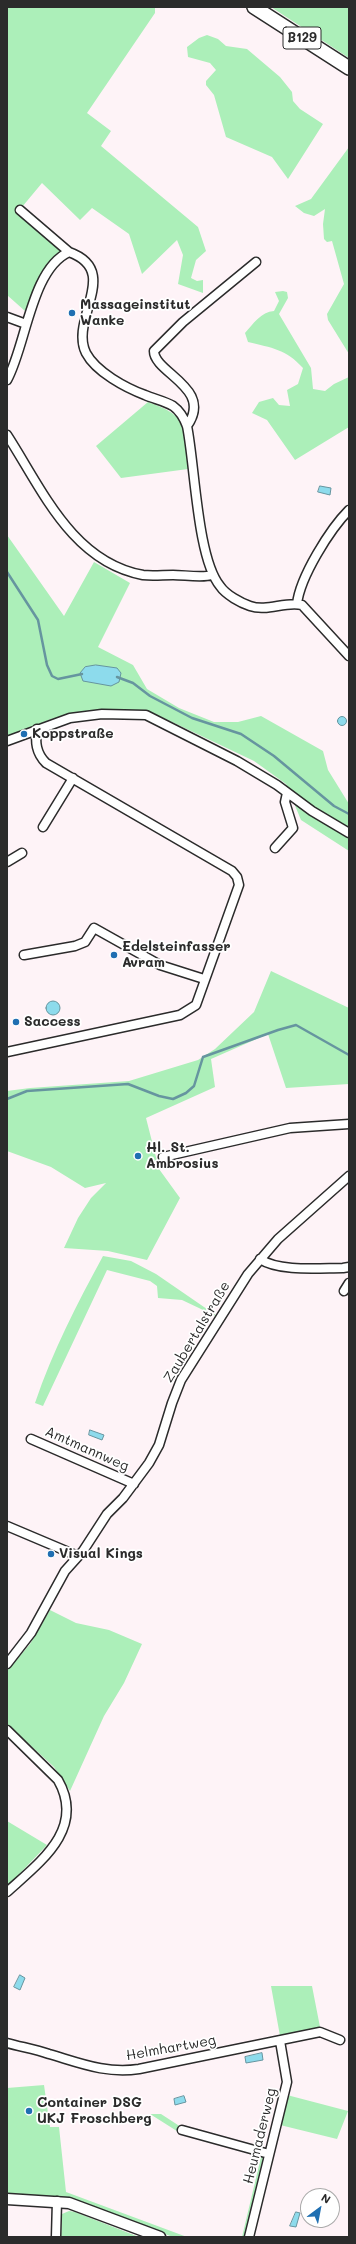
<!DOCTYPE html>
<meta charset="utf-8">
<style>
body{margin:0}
#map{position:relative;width:356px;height:2244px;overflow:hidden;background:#fef3f7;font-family:Mali,sans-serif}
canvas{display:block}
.frame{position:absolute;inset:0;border:8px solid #2b2b2b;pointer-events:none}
.north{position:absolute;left:300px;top:2188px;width:40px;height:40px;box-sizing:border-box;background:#fff;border:1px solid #aaa;border-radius:50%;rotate:32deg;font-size:11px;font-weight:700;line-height:16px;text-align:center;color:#2b2b2b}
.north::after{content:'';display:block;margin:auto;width:14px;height:18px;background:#1f6fb2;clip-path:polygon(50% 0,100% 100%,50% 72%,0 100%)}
</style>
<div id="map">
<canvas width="356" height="2244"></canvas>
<div class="frame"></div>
<div class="north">N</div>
</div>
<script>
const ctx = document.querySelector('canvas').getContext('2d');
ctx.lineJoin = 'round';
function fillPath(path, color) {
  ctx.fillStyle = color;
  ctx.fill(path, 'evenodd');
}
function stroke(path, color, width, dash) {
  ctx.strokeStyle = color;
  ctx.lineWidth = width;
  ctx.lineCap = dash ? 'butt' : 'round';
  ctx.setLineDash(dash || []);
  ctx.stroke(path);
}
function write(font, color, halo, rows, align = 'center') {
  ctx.font = font + ' Mali,sans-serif';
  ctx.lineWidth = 3.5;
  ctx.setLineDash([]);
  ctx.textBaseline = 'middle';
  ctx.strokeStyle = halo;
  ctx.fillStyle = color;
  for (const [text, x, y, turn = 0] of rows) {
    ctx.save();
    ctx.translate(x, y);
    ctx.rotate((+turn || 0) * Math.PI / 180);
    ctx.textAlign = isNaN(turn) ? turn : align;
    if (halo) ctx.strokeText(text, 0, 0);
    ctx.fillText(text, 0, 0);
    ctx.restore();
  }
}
fillPath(new Path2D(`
 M7,7H155V13L87,113L111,131L101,146L198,227L206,251L196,260L191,278L197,281L203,280V293L178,284L183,255L177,240L142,274L129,234L92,208L80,220L42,183L17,213L59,247L61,252L46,268L25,311L7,295Z
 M271,7H349V58Z
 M207,35L218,39L226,46L247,49L280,77L292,92L293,101L300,109L323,124L288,179L272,157L226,137L214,95L206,85V81L216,70L210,63L188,57L187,47L199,38Z
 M349,147V354L328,320L327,314L344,284L332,241L327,242L324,239L323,224L325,209L314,216L304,213L295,206L311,199Z
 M283,291L287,292L288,298L279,314L311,368L313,389L325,391L334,384L349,377V427L295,460L267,420L252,413L259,402L273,398L279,405L290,406L287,390L298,384L303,368C286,349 272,348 248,342L245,333C253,324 261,312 274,311L279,301L275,292Z
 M148,402C191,417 185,428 188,469L121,478L96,446Z
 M7,535L64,616L94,562L130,583L98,647L133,665L147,689L179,708L214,722H238L261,716L323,751L328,770L349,804V851L301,820L286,784L254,761L151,712L108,711L68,715L51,719L7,738Z
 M271,971L349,1008V1084L286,1088L268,1034L211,1059L215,1087L146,1118L159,1169L180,1198L147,1260L108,1251L64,1248L78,1218L91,1198L106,1183L85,1188L51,1167L7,1151V1091L30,1088L129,1081L198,1060L215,1049L254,1012Z
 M103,1256L131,1261L156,1274L220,1318L182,1300L158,1298L157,1286L150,1281L107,1270L43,1406L35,1403C53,1350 76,1306 103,1256Z
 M50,1610L76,1623L109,1630L142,1644L124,1683L104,1716L70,1791L54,1767L7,1724V1671L30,1644Z
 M7,1821L47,1845L7,1887Z
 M271,1986H312L320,2027L280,2036Z
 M44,2085L50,2127H59L66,2192L187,2237H173L67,2198L39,2195H7V2088Z
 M287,2095L348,2111L337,2139L280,2125Z
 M150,2114H161L181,2127L261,2155L263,2157L245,2237H242L261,2157L180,2133Z
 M69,2211L75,2212L139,2237H61L62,2214Z`), '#acefb9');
const water = new Path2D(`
 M320,486L331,488L330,495L318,492Z
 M96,665L117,668L121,673L119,682L111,686L83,681L80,673L85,667Z
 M337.5 721a4.5 4.5 0 1 1 9 0a4.5 4.5 0 1 1-9 0Z
 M46 1008a7 7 0 1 1 14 0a7 7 0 1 1-14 0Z
 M90,1430L104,1435L102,1440L89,1435Z
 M20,1975L25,1978L20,1990L14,1987Z
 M262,2053L263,2060L246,2063L245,2057Z
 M184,2096L186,2102L175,2105L174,2099Z
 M296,2212L300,2213L296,2227L290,2226Z`);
fillPath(water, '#8ddbec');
stroke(water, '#66959f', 1);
stroke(new Path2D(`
 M7,572L38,620L47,665L52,676L58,679L82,674
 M117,677L133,683L150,696L192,718L241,734L274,756L334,806L349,814
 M7,1099L27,1091L128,1084L159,1096L173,1099L186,1093L194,1086L203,1057L278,1030L296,1025L349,1055`), '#66959f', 2.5);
const minor = new Path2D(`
 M69,252C122,271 69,319 86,353C96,372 126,388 145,395C154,399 165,401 173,406C180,411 184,418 187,426C195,465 197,558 220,586C226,595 241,603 250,606C267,612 285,601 302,605L349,656
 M7,317L26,324
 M7,380C26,346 31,269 69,252L20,210
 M187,426C214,388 154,373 154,351L183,322L256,262
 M7,435C42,489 72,562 143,575C152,576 163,575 173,575C184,575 203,578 212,575
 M297,604C300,577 330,529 349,510
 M7,741L70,718L102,714L146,715L237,761L277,785L312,811L349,833
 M43,827L73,778
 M275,848L293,828L285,802L287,793
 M7,862L22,853
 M24,955L75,946L85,942L94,928L160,965L204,979
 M7,1052L180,1015L196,1005L239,885L237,877L232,871L46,763C36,753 35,742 37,729
 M163,1157L290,1128L349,1124
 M260,1259C279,1272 320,1268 343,1268L349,1267
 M344,1291L349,1283
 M31,1439L134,1484
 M7,1526L78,1556
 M7,1664L31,1633L65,1571L83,1551L107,1514L123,1498L149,1463L159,1445L172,1403L181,1380L248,1274L278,1239L349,1176
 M7,1730L58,1780C86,1829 40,1862 7,1892
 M7,2043C21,2047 35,2049 49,2054C80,2063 106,2074 139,2069L320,2032L340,2040
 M182,2130L269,2154
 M56,2237L57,2201
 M249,2237L287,2082L280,2041`);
const tertiary = new Path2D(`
 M7,2199L69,2203L160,2237`);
const primary = new Path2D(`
 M254,7L349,68`);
stroke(minor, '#2b2b2b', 11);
stroke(tertiary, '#2b2b2b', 13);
stroke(primary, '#2b2b2b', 16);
stroke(minor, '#fff', 8);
stroke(tertiary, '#fff', 10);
stroke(primary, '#fff', 13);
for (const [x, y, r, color] of [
 [72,313,4,"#1f6fb2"],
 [24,734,4,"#1f6fb2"],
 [114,955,4,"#1f6fb2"],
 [16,1022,4,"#1f6fb2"],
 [138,1156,4,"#1f6fb2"],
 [51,1554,4,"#1f6fb2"],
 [29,2111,4,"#1f6fb2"]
]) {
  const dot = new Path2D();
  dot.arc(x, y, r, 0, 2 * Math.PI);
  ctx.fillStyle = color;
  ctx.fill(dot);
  stroke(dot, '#fff', 1.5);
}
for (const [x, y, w] of [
 [302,38,38]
]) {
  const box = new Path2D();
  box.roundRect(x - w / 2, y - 11, w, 22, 3);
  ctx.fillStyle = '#fff';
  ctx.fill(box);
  stroke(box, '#2b2b2b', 1);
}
write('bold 13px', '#2b2b2b', null, [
 ["B129",302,38]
]);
write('bold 14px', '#2b2b2b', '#fff', [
 ["Massageinstitut",80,305],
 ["Wanke",80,321],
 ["Koppstraße",32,734],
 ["Edelsteinfasser",122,947],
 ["Avram",122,963],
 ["Saccess",24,1022],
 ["Hl. St.",146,1148],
 ["Ambrosius",146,1164],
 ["Visual Kings",59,1554],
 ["Container DSG",37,2103],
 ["UKJ Froschberg",37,2119]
], 'left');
write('14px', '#2b2b2b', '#fff', [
 ["Zaubertalstraße",197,1332,-59],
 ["Amtmannweg",87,1449,24],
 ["Helmhartweg",171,2048,-10],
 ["Heumaderweg",260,2136,-76]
]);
</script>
